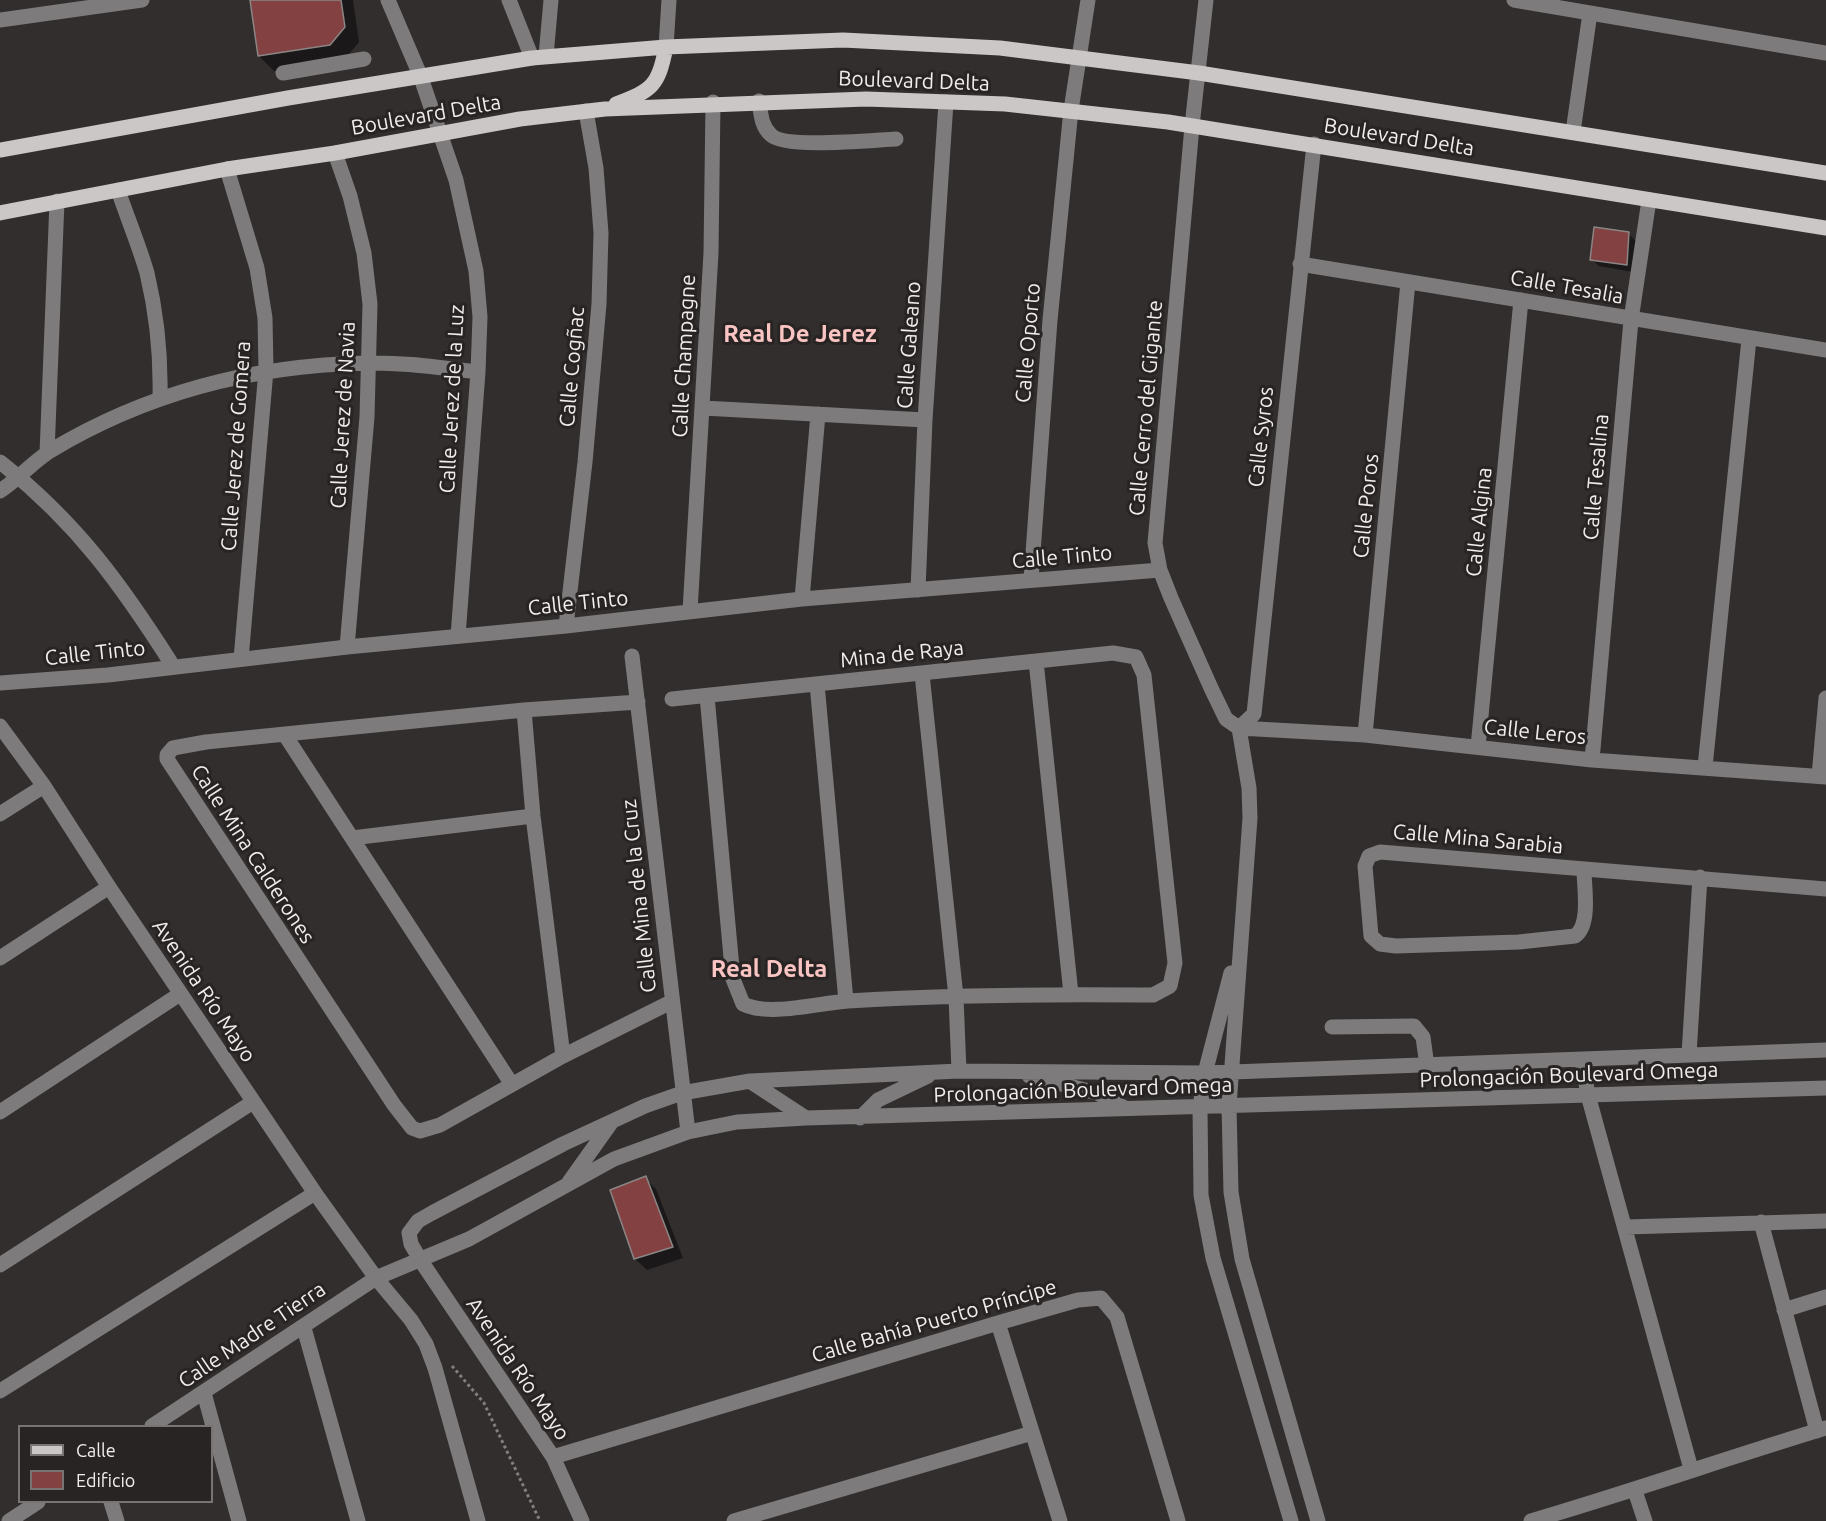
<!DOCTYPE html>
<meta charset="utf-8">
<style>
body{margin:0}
#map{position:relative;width:1826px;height:1521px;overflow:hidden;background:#322e2e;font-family:Ubuntu,sans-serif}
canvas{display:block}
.legend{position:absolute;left:18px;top:1425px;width:195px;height:78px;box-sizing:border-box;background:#282424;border:2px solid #787474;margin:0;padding:8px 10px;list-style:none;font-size:18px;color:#f0eded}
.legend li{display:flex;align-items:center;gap:12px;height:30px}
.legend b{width:30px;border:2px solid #787474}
</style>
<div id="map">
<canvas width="1826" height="1521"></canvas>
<ul class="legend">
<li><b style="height:8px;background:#cbc7c7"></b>Calle</li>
<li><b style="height:16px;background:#844141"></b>Edificio</li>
</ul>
</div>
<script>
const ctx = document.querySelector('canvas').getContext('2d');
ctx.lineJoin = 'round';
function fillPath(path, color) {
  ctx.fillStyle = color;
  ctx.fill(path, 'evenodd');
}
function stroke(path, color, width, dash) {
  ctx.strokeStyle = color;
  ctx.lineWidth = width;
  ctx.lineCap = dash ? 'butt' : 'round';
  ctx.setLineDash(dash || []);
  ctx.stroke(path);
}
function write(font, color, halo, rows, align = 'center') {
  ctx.font = font + ' Ubuntu,sans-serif';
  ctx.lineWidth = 6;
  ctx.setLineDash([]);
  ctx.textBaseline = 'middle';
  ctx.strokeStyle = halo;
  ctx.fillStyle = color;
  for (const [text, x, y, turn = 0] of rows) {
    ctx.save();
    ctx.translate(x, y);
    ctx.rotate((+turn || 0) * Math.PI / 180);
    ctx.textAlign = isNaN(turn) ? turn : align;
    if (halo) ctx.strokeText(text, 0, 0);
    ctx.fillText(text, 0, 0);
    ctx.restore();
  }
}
fillPath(new Path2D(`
 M255,0H353L359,42L345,59L274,71L259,56Z
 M1629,234L1636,241L1633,272L1599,266L1591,259Z
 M645,1178L656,1189L683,1258L647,1270L635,1259L612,1191Z`), '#0007');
const building = new Path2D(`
 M250,0H341L345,27L330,45L258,56Z
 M1594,227L1629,232L1627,265L1590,260Z
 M646,1176L673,1247L634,1259L610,1190Z`);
fillPath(building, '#844141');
stroke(building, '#8b8686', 1.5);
stroke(new Path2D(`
 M452,1366L484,1403L540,1521`), '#837f7f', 3, [3, 3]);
stroke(new Path2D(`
 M388,0L420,75L456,180L476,271L480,317L478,372L458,636
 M509,0L532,58
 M1206,0L1192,126L1155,543L1160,570L1171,598L1211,688L1226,719L1239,728L1249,788L1250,818L1229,1106L1231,1192L1242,1259L1318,1521
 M1514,0L1826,53
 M0,20L142,0
 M666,47L669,0
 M546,56L551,0
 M283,73L364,59
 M759,101C761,114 761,126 771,135C784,149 873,140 896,139
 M1573,132L1590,13
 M335,153L350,196L364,253L370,304L367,417L347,647
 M227,169L257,268L265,318L266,370L241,659
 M118,190C127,217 139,245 147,273C157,315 161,354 160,397
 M1300,264L1826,350
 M703,408L925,420
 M47,453L57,201
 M0,462C77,523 121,584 173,666
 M0,491C18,479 33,462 50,451C148,392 255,365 368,363C404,362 442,368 478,372
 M1031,580L1050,320L1071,110L1088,0
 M918,590L925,420L946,102
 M802,599L818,414
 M690,611L711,253L713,102
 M566,626L585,462L599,304L601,233L596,168L586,111
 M632,656L688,1132
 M1036,661L1071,994
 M922,674L956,997L959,1071
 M0,683L108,675L347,647L566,626L802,599L1160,570
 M817,684L846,1001
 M672,699L1113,653L1136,657L1144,675L1175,963L1170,986L1153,995H1142C1044,994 945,995 848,1001C818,1003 769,1017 743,1004L733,979L707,696
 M638,702L524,710L206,742L173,748L167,755V759L394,1105L412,1128L420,1131L440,1125L563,1056L671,1002
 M524,710L533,816L563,1056
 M0,726L44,786L109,887L315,1193L376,1278L411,1320L426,1344L435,1368L478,1521
 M1239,728L1254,714L1314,144
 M1239,728L1365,735L1592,760L1826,777
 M285,735L511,1083
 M1365,735L1408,282
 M1478,747L1521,300
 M1592,760L1631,320L1649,200
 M1705,767L1749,339
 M1819,776L1826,698
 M0,814L44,786
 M352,838L533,816
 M1584,870C1584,887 1591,925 1575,936L1519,942L1396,946L1380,944L1371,936L1365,866L1369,856L1380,852L1826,889
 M0,958L109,887
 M1231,973L1205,1073L1200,1107L1201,1195L1213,1258L1291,1521
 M1332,1027L1414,1026L1423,1037L1427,1066
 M1689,1054L1700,877
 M1582,1061L1588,1095L1691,1469
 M1029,1076L1097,1093L1125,1108
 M751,1082L806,1118
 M0,1112L180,994
 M860,1118L878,1100L928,1076
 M569,1182L611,1123
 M1761,1222L1817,1431
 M1626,1227L1826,1221
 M0,1265L253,1102
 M1784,1310L1826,1297
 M998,1323L1060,1521
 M304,1328L358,1521
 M0,1391L315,1193
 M204,1393L239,1521
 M152,1426L376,1278L469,1239L614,1159L688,1132L737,1122L806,1118L1826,1088
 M553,1457L998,1323L1078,1300L1101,1298L1117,1317L1178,1521
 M1635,1491L1645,1521
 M111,1502L117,1521
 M9,1521L38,1502
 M582,1521L553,1457L421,1261L411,1244L409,1233L418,1221L432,1213L563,1144L645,1106L682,1093L750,1081L959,1071L1205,1073L1826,1050
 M734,1521L1032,1433
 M1531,1521C1630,1492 1727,1458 1826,1428`), '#7d7b7b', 15);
stroke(new Path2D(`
 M616,104C653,90 658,86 666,47
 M0,150L288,98L532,58L666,47L843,40L1000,48L1199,73L1826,173
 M0,213L227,169L335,153L520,119L605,109L866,99L1005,104L1168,122L1826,228`), '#cbc7c7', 15);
write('21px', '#f0eded', '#282424', [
 ["Boulevard Delta",914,81,2],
 ["Boulevard Delta",426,115,-10],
 ["Boulevard Delta",1399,137,9],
 ["Calle Tesalia",1567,287,10],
 ["Calle Oporto",1028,343,-85],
 ["Calle Galeano",909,345,-86],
 ["Calle Champagne",684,356,-87],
 ["Calle Cogñac",572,367,-85],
 ["Calle Jerez de la Luz",452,399,-87],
 ["Calle Cerro del Gigante",1146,408,-85],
 ["Calle Jerez de Navia",343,415,-87],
 ["Calle Syros",1261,437,-84],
 ["Calle Jerez de Gomera",236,446,-86],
 ["Calle Tesalina",1596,477,-85],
 ["Calle Poros",1366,506,-84],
 ["Calle Algina",1479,522,-84],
 ["Calle Tinto",1062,557,-5],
 ["Calle Tinto",578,603,-6],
 ["Calle Tinto",95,653,-6],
 ["Mina de Raya",902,654,-6],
 ["Calle Leros",1535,732,6],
 ["Calle Mina Sarabia",1478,839,5],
 ["Calle Mina Calderones",253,854,57],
 ["Calle Mina de la Cruz",639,896,-96],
 ["Avenida Río Mayo",204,991,56],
 ["Prolongación Boulevard Omega",1569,1075,-2],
 ["Prolongación Boulevard Omega",1083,1090,-2],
 ["Calle Bahía Puerto Príncipe",934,1321,-16],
 ["Calle Madre Tierra",252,1335,-34],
 ["Avenida Río Mayo",518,1369,56]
]);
write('bold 24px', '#f9c4c2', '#282424', [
 ["Real De Jerez",800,334],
 ["Real Delta",769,969]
]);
</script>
